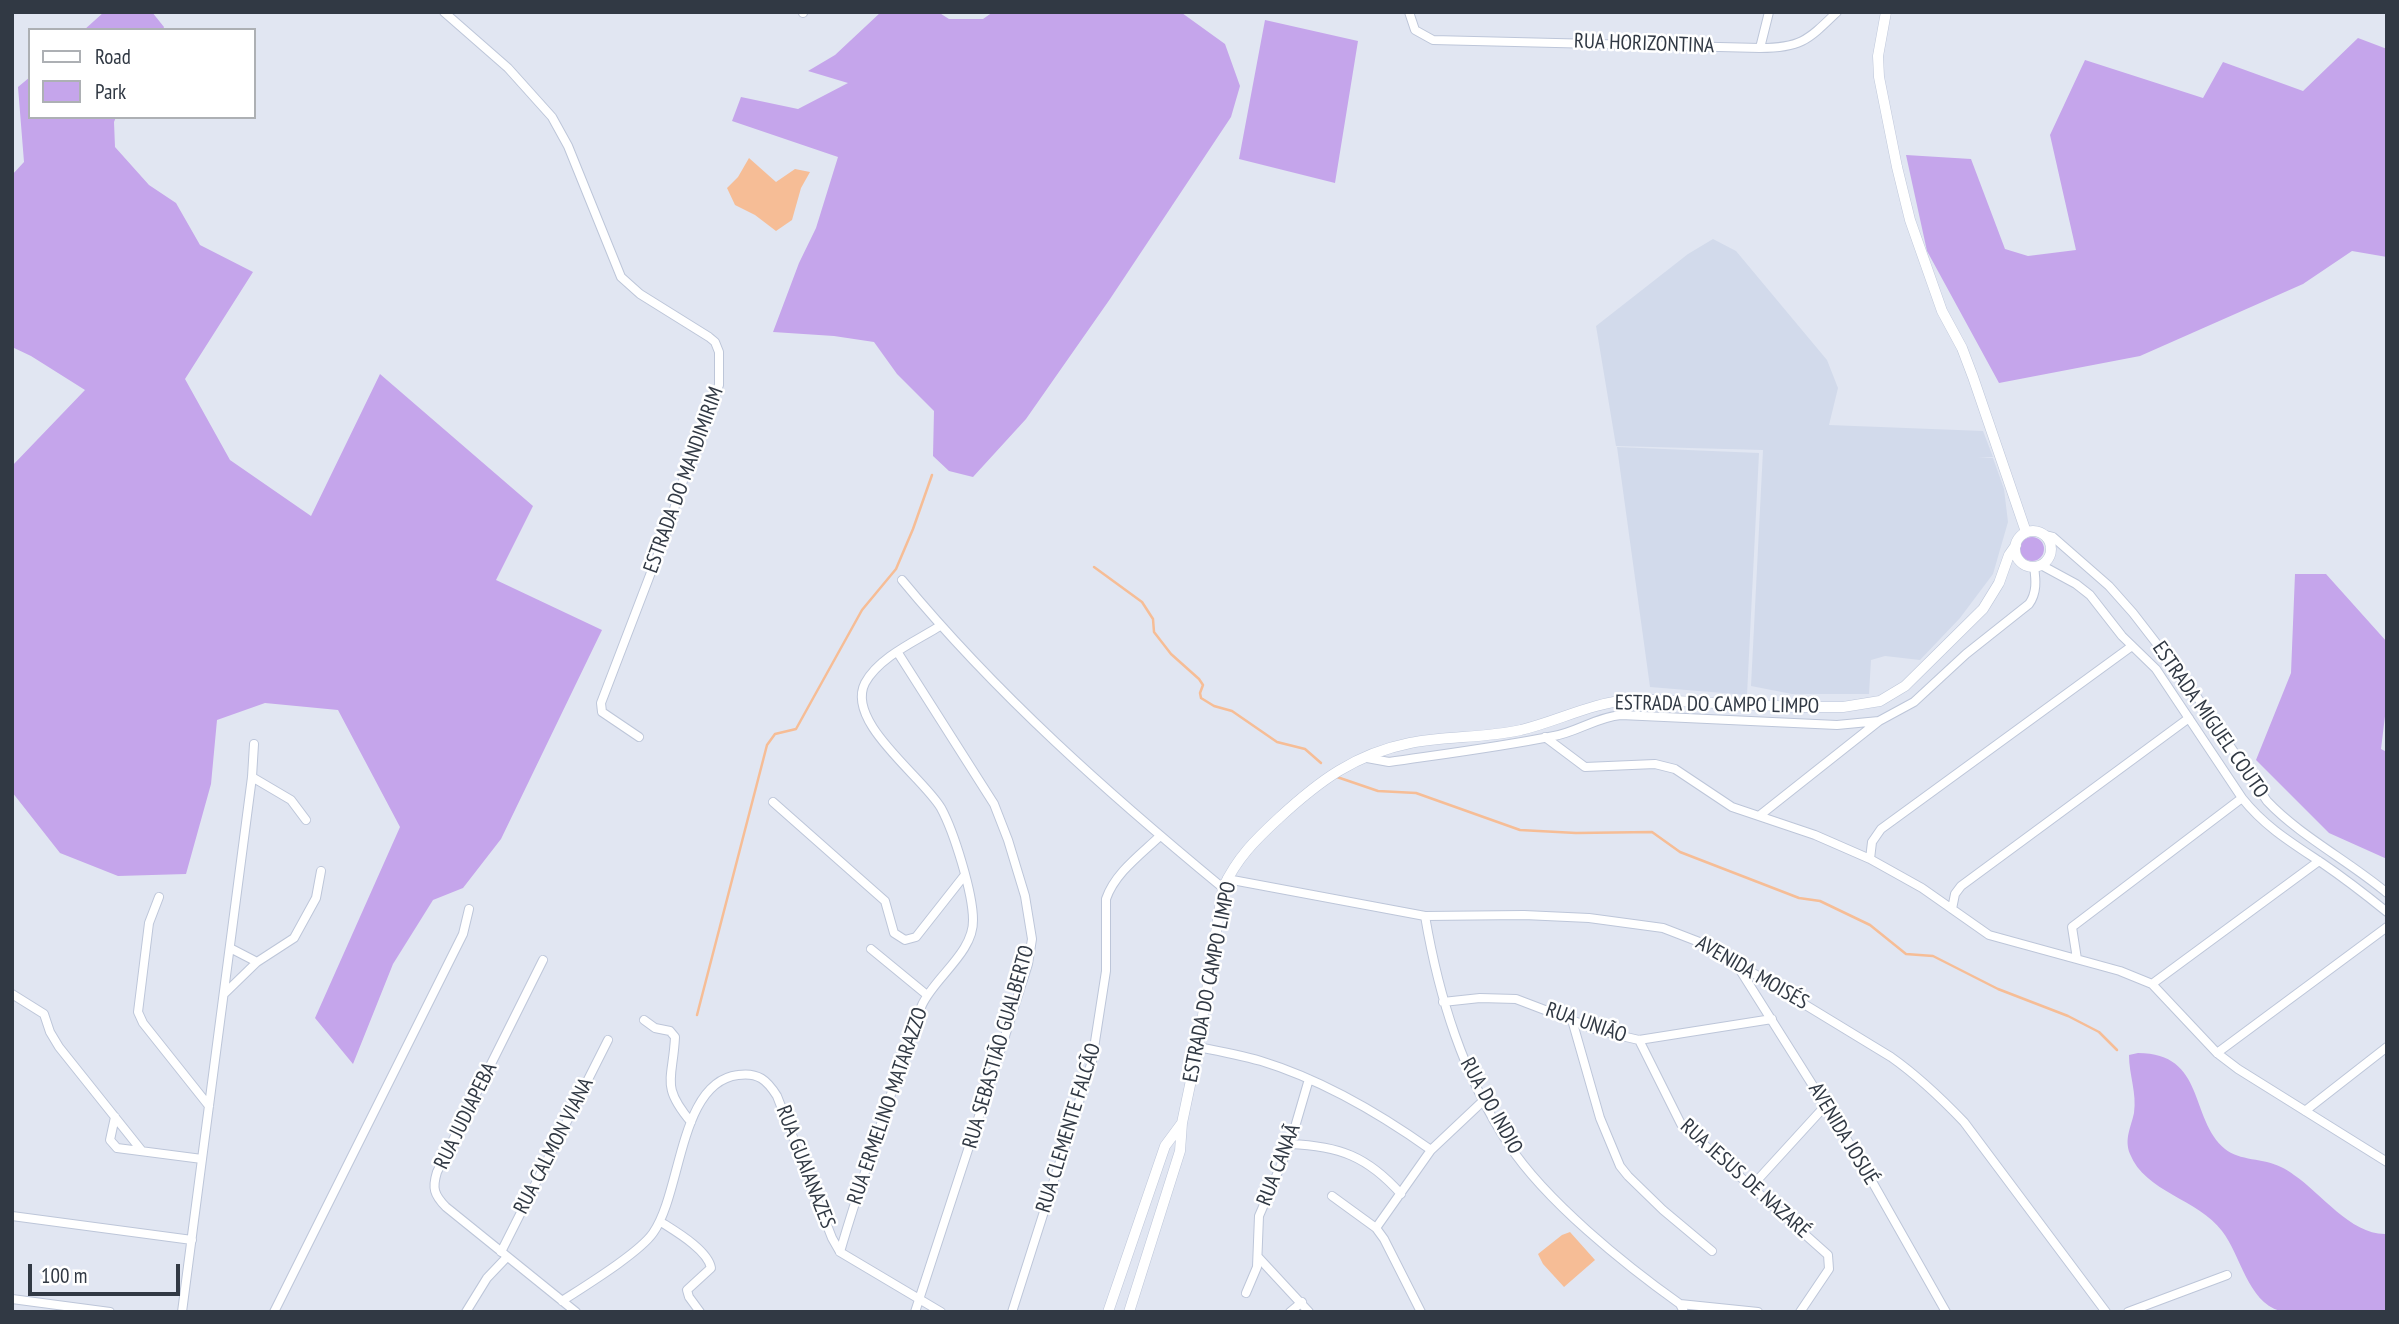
<!DOCTYPE html>
<meta charset="utf-8">
<style>
body{margin:0}
#map{position:relative;width:2399px;height:1324px;overflow:hidden;background:#e1e6f2;font-family:"PT Sans Narrow",sans-serif}
canvas{display:block}
.frame{position:absolute;inset:0;border:14px solid #313944;pointer-events:none}
.legend{position:absolute;left:28px;top:28px;width:228px;height:91px;box-sizing:border-box;background:#fff;border:2px solid #adb0b4;margin:0;padding:9px 12px;list-style:none;font-size:21px;color:#313944}
.legend li{display:flex;align-items:center;gap:14px;height:35px}
.legend b{width:35px;border:2px solid #adb0b4}
.scale{position:absolute;left:28px;top:1264px;width:152px;height:32px;box-sizing:border-box;border:4px solid #313944;border-top:0;padding-left:9px;font-size:21px;line-height:24px;white-space:nowrap;color:#313944;-webkit-text-stroke:5px #fff;paint-order:stroke}
</style>
<div id="map">
<canvas width="2399" height="1324"></canvas>
<div class="frame"></div>
<ul class="legend">
<li><b style="height:9px;background:#fff"></b>Road</li>
<li><b style="height:19px;background:#c5a5eb"></b>Park</li>
</ul>
<div class="scale">100 m</div>
</div>
<script>
const ctx = document.querySelector('canvas').getContext('2d');
ctx.lineJoin = 'round';
function fillPath(path, color) {
  ctx.fillStyle = color;
  ctx.fill(path, 'evenodd');
}
function stroke(path, color, width, dash) {
  ctx.strokeStyle = color;
  ctx.lineWidth = width;
  ctx.lineCap = dash ? 'butt' : 'round';
  ctx.setLineDash(dash || []);
  ctx.stroke(path);
}
function write(font, color, halo, rows, align = 'center') {
  ctx.font = font + ' "PT Sans Narrow",sans-serif';
  ctx.lineWidth = 5;
  ctx.setLineDash([]);
  ctx.textBaseline = 'middle';
  ctx.strokeStyle = halo;
  ctx.fillStyle = color;
  for (const [text, x, y, turn = 0] of rows) {
    ctx.save();
    ctx.translate(x, y);
    ctx.rotate((+turn || 0) * Math.PI / 180);
    ctx.textAlign = isNaN(turn) ? turn : align;
    if (halo) ctx.strokeText(text, 0, 0);
    ctx.fillText(text, 0, 0);
    ctx.restore();
  }
}
fillPath(new Path2D(`
 M1713,239L1736,251L1827,360L1838,388L1829,425L1983,431L1993,457H1978L1993,458L2004,489L2008,522L1993,574L1960,618L1920,660L1885,656L1871,660L1869,694H1792L1751,686L1763,450L1616,446L1596,326L1688,254Z
 M1617,447L1759,453L1747,695L1650,687Z`), '#d2daeb');
fillPath(new Path2D(`
 M104,12H152L164,27L163,30H84Z
 M881,12H938L949,19H983L993,12L1182,13L1225,44L1240,86L1231,117L1110,299L1026,419L973,477L949,471L933,456L934,411L897,374L874,342L834,336L773,332L799,263L816,228L838,157L732,121L741,97L798,109L848,83L808,71L835,55Z
 M1265,20L1358,41L1335,183L1239,159Z
 M2358,38L2387,49V257L2352,251L2303,284L2140,356L1999,383L1927,251L1906,155L1971,159L2005,249L2028,256L2076,250L2050,135L2085,60L2203,98L2223,62L2303,91Z
 M30,77V117H116L114,122L115,147L149,185L176,203L200,245L253,272L185,379L230,460L311,516L380,374L533,506L496,580L602,630L501,839L463,888L433,900L393,964L353,1064L315,1018L400,827L338,710L265,703L217,720L211,784L186,874L118,876L60,853L12,792V466L85,390L31,356L12,347V175L24,162L18,87Z
 M2020 549a12 12 0 1 1 24 0a12 12 0 1 1-24 0Z
 M2295,574H2326L2387,642V700L2381,749L2387,752V859L2329,833L2256,760L2291,673Z
 M2138,1053C2206,1053 2189,1119 2225,1149C2239,1161 2264,1158 2281,1167C2286,1169 2290,1172 2294,1175C2321,1193 2352,1236 2387,1234V1312C2362,1312 2337,1312 2312,1312C2303,1312 2290,1314 2280,1311C2247,1301 2241,1255 2222,1231C2198,1199 2145,1192 2130,1154C2124,1139 2131,1127 2134,1113C2137,1093 2129,1075 2129,1055Z`), '#c5a5eb');
fillPath(new Path2D(`
 M749,158L776,182L795,169L810,172L801,188L792,220L776,231L755,215L735,205L727,188L738,177Z
 M1570,1232L1595,1260L1564,1287L1543,1264L1538,1254L1562,1235Z`), '#f6bd96');
stroke(new Path2D(`
 M1094,567L1142,602L1153,619L1154,632L1171,654L1199,679L1203,685L1200,693L1201,698L1214,706L1232,711L1277,742L1305,749L1321,763
 M1337,777L1378,791L1416,793L1520,830L1576,833L1652,832L1680,852L1799,898L1820,901L1870,925L1906,954L1933,956L1998,989L2068,1016L2099,1032L2117,1050
 M697,1015L767,745L775,734L796,729L862,610L896,569L913,529L932,475`), '#f6bd96', 2.5);
const minor = new Path2D(`
 M444,12L508,68L552,117L568,146L621,277L640,294L709,337L715,342L719,352V385L688,465L668,528L601,703L602,712L639,737
 M803,12V13
 M1409,12L1415,30L1433,40L1760,48C1801,48 1808,40 1837,12
 M1760,48L1769,12
 M2045,535L2053,537L2109,586L2133,613L2191,688L2267,801C2300,836 2349,861 2387,893
 M2041,565L2076,584L2090,595L2122,636L2156,669L2242,798C2265,827 2292,843 2322,863C2344,878 2366,895 2387,912
 M902,580C997,695 1109,794 1223,888
 M898,653L994,804L1008,840L1025,896L1032,939L1028,964L997,1061L915,1312
 M1545,737L1585,767L1655,764L1675,769L1732,807L1815,835L1870,859L1922,888L1989,935L2120,971L2152,984L2217,1053L2238,1069L2387,1162
 M1367,758L1389,762C1444,754 1500,747 1554,736C1577,732 1597,717 1621,715L1837,725L1879,721L1914,702L1966,654L2029,604C2037,593 2036,580 2034,567
 M252,777L291,800L306,820
 M773,802L885,901L894,933L905,940L916,937L964,876
 M1759,816L1879,721
 M1870,859L1872,842L1881,829L2132,646
 M1227,879L1425,916L1524,915L1589,918L1663,928L1707,945L1891,1057C1918,1076 1941,1098 1964,1122L2106,1312
 M159,897L149,923L138,1012L143,1023L209,1106
 M1952,909L1955,894L1961,886L2189,718
 M1425,916C1439,998 1463,1075 1509,1145C1546,1201 1625,1265 1680,1304L1684,1312
 M230,948L257,962
 M871,949L927,995
 M2077,959L2072,927L2242,798
 M543,960L437,1172C432,1188 434,1195 446,1207L576,1312
 M1735,962L1861,1162L1946,1312
 M2152,984L2319,861
 M12,994L44,1014L50,1032L59,1047L142,1151
 M224,994L257,962L294,938L316,898L321,871
 M1443,1002L1480,998L1516,999L1600,1031L1639,1040L1772,1019
 M644,1020L655,1028L670,1031L675,1037C673,1080 660,1085 691,1122
 M1572,1020L1600,1118L1620,1166L1628,1176L1663,1210L1712,1251
 M1639,1040L1681,1124L1828,1255L1829,1269L1800,1312
 M1198,1047C1219,1051 1240,1055 1261,1061C1323,1080 1379,1113 1431,1150
 M2217,1053L2387,927
 M2305,1111L2387,1047
 M115,1117L110,1140L117,1148L202,1159
 M1290,1144C1339,1146 1367,1156 1401,1194
 M1752,1186L1826,1105
 M1332,1196L1376,1228L1384,1239L1421,1312
 M12,1216L192,1240
 M661,1222C675,1231 708,1250 711,1268L687,1290L689,1297L700,1312
 M1376,1228L1431,1150L1483,1101
 M501,1252L608,1040
 M840,1252C855,1200 872,1151 889,1100C900,1069 909,1036 922,1005C934,978 974,952 973,920C973,893 954,832 941,808C923,777 845,722 865,683C879,657 916,641 940,626
 M1258,1257L1309,1312
 M1246,1293L1257,1267L1259,1216L1290,1144L1309,1079
 M12,1299L110,1312
 M562,1301C585,1286 639,1253 653,1233C682,1192 679,1082 738,1075C758,1072 767,1080 777,1096L832,1238L840,1252L941,1312
 M1680,1304L1758,1312
 M182,1312L252,777L254,744
 M274,1312L463,934L469,909
 M466,1312L487,1278L507,1257
 M1012,1312L1092,1061L1106,971V899C1115,873 1140,855 1160,836
 M1290,1312L1302,1302
 M2128,1312L2227,1275`);
const tertiary = new Path2D(`
 M1886,12L1878,56L1879,77L1897,167L1910,220L1942,311L1962,348L1973,377L2026,532
 M2015 549a18 18 0 1 1 36 0a18 18 0 1 1-36 0Z
 M1108,1312L1165,1146L1182,1123
 M1129,1312L1180,1151L1182,1123L1198,1047L1223,888C1237,858 1255,840 1279,818C1319,781 1355,754 1410,743C1447,736 1485,738 1521,730C1561,720 1590,703 1634,699L1797,707H1843L1880,701L1905,686L1983,609L1999,583L2009,555L2016,545`);
stroke(minor, '#bdc6d9', 10);
stroke(tertiary, '#bdc6d9', 11);
stroke(minor, '#fff', 8);
stroke(tertiary, '#fff', 10);
write('21px', '#313944', '#fff', [
 ["RUA HORIZONTINA",1644,44,2],
 ["ESTRADA DO MANDIMIRIM",684,480,-70],
 ["ESTRADA DO CAMPO LIMPO",1717,705,1],
 ["ESTRADA MIGUEL COUTO",2210,720,55],
 ["AVENIDA MOISÉS",1752,973,30],
 ["ESTRADA DO CAMPO LIMPO",1210,982,-79],
 ["RUA UNIÃO",1586,1023,19],
 ["RUA SEBASTIÃO GUALBERTO",999,1047,-74],
 ["RUA ERMELINO MATARAZZO",888,1106,-71],
 ["RUA DO INDIO",1491,1106,61],
 ["RUA JUDIAPEBA",466,1116,-64],
 ["RUA CLEMENTE FALCÃO",1069,1128,-73],
 ["AVENIDA JOSUÉ",1843,1134,59],
 ["RUA CALMON VIANA",554,1146,-63],
 ["RUA CANAÃ",1279,1165,-69],
 ["RUA GUAIANAZES",805,1167,69],
 ["RUA JESUS DE NAZARÉ",1745,1179,42]
]);
</script>
